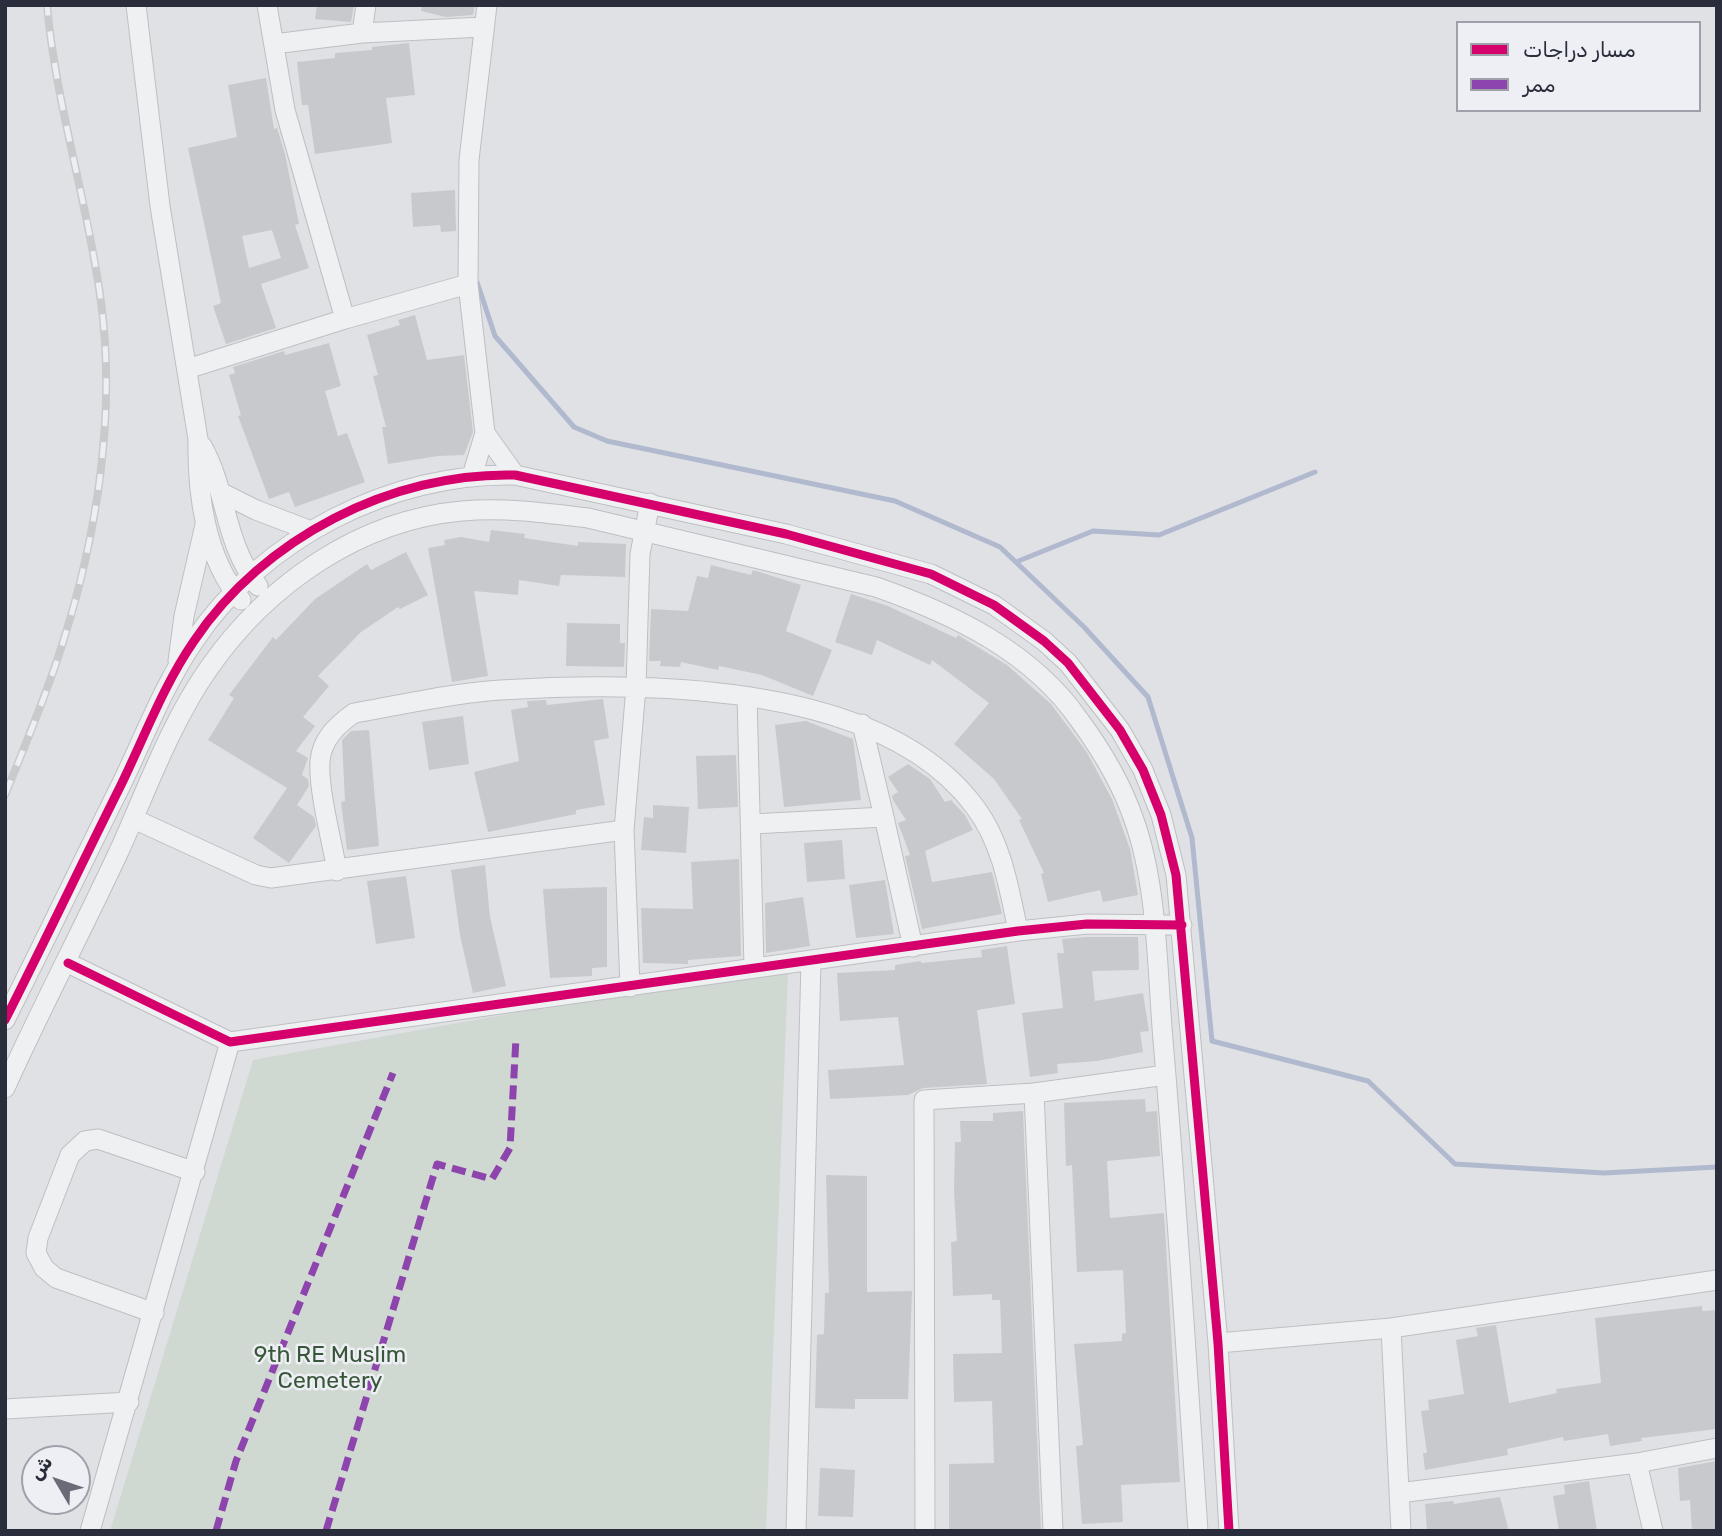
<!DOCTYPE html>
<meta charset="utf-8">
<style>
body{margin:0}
#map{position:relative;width:1722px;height:1536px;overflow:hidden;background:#e0e1e5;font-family:Rubik,Vazirmatn,sans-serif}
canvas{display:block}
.frame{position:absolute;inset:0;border:7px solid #292d3c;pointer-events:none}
.legend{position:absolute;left:1456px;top:21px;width:245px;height:91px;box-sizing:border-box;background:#eeeff4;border:2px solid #9fa1aa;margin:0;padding:9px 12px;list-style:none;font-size:21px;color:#292d3c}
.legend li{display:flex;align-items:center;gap:14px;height:35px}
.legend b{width:35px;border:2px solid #9fa1aa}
.north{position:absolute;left:21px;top:1445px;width:70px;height:70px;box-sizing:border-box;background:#eeeff4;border:2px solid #9fa1aa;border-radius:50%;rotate:309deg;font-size:19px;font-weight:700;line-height:28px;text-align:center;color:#292d3c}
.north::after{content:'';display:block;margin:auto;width:24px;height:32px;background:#696c77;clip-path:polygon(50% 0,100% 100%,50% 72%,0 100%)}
</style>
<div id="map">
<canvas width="1722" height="1536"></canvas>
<div class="frame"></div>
<ul class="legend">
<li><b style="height:9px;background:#d6006c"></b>مسار دراجات</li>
<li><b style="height:9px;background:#8e44ad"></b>ممر</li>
</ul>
<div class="north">ش</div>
</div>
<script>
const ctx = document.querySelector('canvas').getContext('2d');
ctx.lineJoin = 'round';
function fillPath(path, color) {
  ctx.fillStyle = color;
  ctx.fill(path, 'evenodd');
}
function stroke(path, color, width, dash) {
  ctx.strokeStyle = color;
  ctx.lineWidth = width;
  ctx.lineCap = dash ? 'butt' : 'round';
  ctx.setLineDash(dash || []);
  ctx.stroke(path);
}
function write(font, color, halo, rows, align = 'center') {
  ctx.font = font + ' Rubik,sans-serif';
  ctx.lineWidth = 5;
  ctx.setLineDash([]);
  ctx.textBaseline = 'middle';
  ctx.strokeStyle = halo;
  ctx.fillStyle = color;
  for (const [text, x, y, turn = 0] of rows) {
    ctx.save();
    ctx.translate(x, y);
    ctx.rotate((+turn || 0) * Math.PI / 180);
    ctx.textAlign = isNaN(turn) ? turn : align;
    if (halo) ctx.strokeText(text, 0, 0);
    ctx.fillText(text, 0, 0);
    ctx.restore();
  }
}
fillPath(new Path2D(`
 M788,973L766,1531H110L253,1060L519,1012Z`), '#cfd8d1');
stroke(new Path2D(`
 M477,282L495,336L574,427L607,441L895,501L1000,547L1084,627L1148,697L1192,838L1212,1041L1368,1081L1455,1164L1604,1173L1717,1167
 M1016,562L1093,531L1159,535L1315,472`), '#b0b9ce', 5);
fillPath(new Path2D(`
 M317,5H354L351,22L315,19Z
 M422,5H475L473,15L446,17L421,11Z
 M409,43L415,95L386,98L392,143L315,154L308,105H302L297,62L335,58V53L372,50V47Z
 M266,78L274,129L277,128L285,154L299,224L295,225L309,268L261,284L276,328L226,344L213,306L221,303L188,148L237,137L228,85ZM272,230L281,258L249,268L242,236Z
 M455,190L456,231L441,232L440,225L413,227L411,193Z
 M415,315L427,360L464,355L473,432L464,455L438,456L388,464L382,427H386L373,376L378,375L367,335L400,325L398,320Z
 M329,343L341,386L325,391L338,436L347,433L365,482L295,507L289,492L269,499L238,416L241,415L229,375L235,373L233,367L284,351L285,355Z
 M491,530L525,534L524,538L578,546V542L626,544L625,577L561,575L559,586L519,580L518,595L474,591L488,676L452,682L428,548L445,545L444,540L461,537L489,542Z
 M406,552L428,595L400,609L398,607L361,632L318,676L329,686L303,717L315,726L296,751L308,758L302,775L308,779L309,786L297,805L314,817L316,826L289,863L253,838L287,788L208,740L234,698L229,695L273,637L276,640L315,599L367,564L371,570Z
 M711,565L751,575L753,570L801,585L786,631L832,650L813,696L762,675L719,666L718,670L681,662L680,667L660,666L661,661H649L651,609L688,611L697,576L708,578Z
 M851,594L888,606L956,638L958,635L1007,665L1051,704L1086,751L1112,799L1130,849L1138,895L1103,902L1100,890L1048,902L1041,874L1044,873L1019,820L1022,819L994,779L954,744L989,703L932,660L930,665L877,640L872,655L835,642Z
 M567,623L620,624V643H625L624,667L566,666Z
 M603,699L609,738L594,741L605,805L576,810V814L488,832L474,772L519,761L511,710L528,707L527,701L546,700L547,705Z
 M463,716L469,764L429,770L422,722Z
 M806,721L853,739L861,800L784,807L775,725Z
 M369,730L379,846L347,850L341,802L345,801L342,740L351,731Z
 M736,755L738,807L698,809L696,756Z
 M908,764L930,779L945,802L951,800L965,815L973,830L925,851L932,882L992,872L1002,914L922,929L905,856L910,855L898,823L906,820L893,800L892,796L898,792L888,777Z
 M653,805L689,807L686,853L641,850L644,817L653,818Z
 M842,840L845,879L807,882L804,843Z
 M739,859L741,956L688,960V964L643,963L641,908L693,909L691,862Z
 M485,865L490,917L506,986L473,993L460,935L451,870Z
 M406,876L415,938L376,944L367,881Z
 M885,880L894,934L856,938L849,885Z
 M607,887V967L592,968V976L550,978L543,889Z
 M803,897L810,946L766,953L765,903Z
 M1086,937H1138L1139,970L1092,971L1095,1001L1143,993L1149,1031L1140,1032L1143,1052L1097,1061L1057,1064L1058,1073L1030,1077L1022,1013L1063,1008L1057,953H1064L1062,939Z
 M1007,946L1015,1004L977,1010L987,1084L923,1088L908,1095L830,1099L828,1070L904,1065L898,1017L840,1021L837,973L895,970V965L921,961V963L982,957L981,950Z
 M1145,1099L1146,1112L1157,1111L1160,1156L1107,1161L1110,1218L1164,1213L1180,1482L1121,1485L1123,1522L1082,1524L1076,1446L1083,1445L1074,1344L1122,1341V1334L1126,1333L1123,1270L1077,1272L1072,1165L1066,1166L1064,1103Z
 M1023,1111L1041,1531H949V1464L994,1463L992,1401L954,1402L953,1354L1002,1353L1000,1300H992V1294L953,1296L951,1242L957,1241L954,1192L955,1142H961L960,1121H993V1113Z
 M826,1175L867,1176V1292L912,1291L908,1399H855V1409L815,1408L817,1335L824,1334L825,1293H829Z
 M1702,1306V1311L1717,1310V1429L1641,1438L1642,1441L1610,1446L1608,1434L1564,1441L1563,1437L1507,1449L1508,1455L1425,1470L1423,1453H1427L1421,1411L1429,1410L1428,1400L1464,1394L1456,1340L1478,1336L1476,1328L1496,1325L1509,1403L1557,1393L1556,1389L1601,1383L1595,1318Z
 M1717,1461V1531H1692L1690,1500L1680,1501L1678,1468Z
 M820,1468L855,1470L853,1517L818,1516Z
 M1589,1481L1597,1531H1559L1553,1496L1565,1494L1564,1485Z
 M1500,1497L1509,1531H1427L1425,1504L1453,1501L1454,1504Z`), '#c8c9cd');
const minor = new Path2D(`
 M136,5L160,206L198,439C197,492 205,558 241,600
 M362,33L366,5
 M274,44L362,33L483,27
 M345,319L468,284
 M187,369L345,319L285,110L267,5
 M485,433L515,475
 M202,446C228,492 223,541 258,586
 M472,476L485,433L468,284L469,160L487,5
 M220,492L256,510L311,531
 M178,661L184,616L205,525
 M747,697L754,967
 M884,817L913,947
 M134,819L256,875L271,878L624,830
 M752,824L884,817L862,724
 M337,871C332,841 318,790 320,761C322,739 337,725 354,713C402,705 452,693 500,690C643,681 882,681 975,807C1002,843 1009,888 1018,931
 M68,963L230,1042L1018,931L1087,924L1182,925
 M630,987L624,830L636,687L640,554L650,503
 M5,1020C44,943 81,865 120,787C144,738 163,686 194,641C263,538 392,472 515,475L786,534L931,574L994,605L1044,641L1068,663L1120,730L1143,770L1161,815L1176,875L1218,1343L1229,1531
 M5,1088C41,1008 83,929 120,849C147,789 171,722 209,668C267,585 359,520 462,511C504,507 546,513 588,518L876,587C953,614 1032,651 1080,721C1102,751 1122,785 1134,820C1158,887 1157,970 1163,1040C1177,1203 1187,1367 1198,1531
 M1034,1093L1053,1531
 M154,1313L56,1278L44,1268L36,1253L38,1238L70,1155L85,1141L98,1139L195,1172
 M1391,1328L1401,1531
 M1218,1343L1391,1328L1717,1280
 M5,1409L129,1402
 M1637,1463L1653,1531
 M1399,1493L1637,1463L1717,1448
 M90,1531L230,1042
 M796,1531L811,962
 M925,1531L924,1100L1034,1093L1166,1075`);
stroke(minor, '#bebfc3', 21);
stroke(minor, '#eff0f2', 19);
const rail = new Path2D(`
 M5,795C25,745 47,694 63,642C97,535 116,414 101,302C88,203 56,106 47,5`);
stroke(rail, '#c9cacc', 8);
stroke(rail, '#eeeff4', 5, [16]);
stroke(new Path2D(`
 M216,1531L236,1461L393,1073
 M326,1531L437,1164L492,1179L510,1148L516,1038`), '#8e44ad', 7, [14, 7]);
stroke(new Path2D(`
 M68,963L230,1042L1018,931L1087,924L1182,925
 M5,1020C44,943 81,865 120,787C144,738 163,686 194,641C263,538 392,472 515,475L786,534L931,574L994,605L1044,641L1068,663L1120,730L1143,770L1161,815L1176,875L1218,1343L1229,1531`), '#d6006c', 9);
write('23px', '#385738', '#eeeff4', [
 ["9th RE Muslim",330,1355],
 ["Cemetery",330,1381]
]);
</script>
